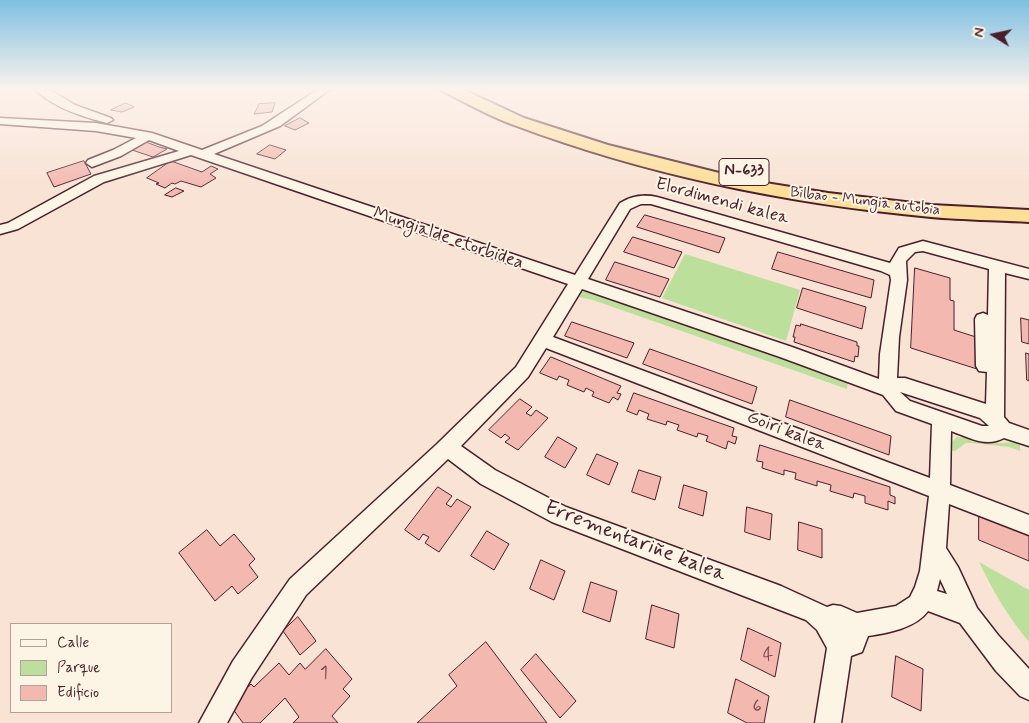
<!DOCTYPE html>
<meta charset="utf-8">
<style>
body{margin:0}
#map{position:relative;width:1029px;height:723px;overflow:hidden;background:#f9e3d5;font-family:Mynerve,sans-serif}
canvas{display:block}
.legend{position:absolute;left:10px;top:623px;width:162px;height:90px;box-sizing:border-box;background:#fcf5e5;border:1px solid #b59f9b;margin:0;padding:6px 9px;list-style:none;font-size:15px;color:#4a1f2b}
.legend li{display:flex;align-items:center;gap:10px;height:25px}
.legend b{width:25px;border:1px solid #b59f9b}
.north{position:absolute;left:969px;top:10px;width:50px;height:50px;-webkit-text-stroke:4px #fcf5e5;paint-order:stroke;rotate:280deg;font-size:14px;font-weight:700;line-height:20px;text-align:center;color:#4a1f2b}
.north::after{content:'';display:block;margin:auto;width:18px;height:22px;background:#4a1f2b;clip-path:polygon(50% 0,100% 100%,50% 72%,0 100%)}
</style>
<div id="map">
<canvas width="1029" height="723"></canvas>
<ul class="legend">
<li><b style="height:6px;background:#fcf5e5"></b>Calle</li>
<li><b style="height:14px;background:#bce09b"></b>Parque</li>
<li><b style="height:14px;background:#f3b8b0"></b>Edificio</li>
</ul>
<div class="north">N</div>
</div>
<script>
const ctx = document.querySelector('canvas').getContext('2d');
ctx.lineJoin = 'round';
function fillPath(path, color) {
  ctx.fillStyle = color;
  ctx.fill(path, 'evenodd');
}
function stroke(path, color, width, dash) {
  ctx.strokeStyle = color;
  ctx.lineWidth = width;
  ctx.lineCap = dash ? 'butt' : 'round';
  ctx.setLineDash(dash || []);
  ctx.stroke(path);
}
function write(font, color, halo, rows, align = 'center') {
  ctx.font = font + ' Mynerve,sans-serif';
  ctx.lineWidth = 4;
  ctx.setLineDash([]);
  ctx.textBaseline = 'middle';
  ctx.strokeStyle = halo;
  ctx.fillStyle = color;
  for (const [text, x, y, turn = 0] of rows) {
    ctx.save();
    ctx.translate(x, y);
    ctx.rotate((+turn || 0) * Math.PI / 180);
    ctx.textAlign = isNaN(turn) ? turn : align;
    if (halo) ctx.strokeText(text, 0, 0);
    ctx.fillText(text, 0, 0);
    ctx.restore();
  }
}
fillPath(new Path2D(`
 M685,254L800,290L786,341L662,298Z
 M579,291L589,292L848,382L847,389L593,300L579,297L573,299Z
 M957,437C969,437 980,442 992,443C1002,444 1010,441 1020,443V451L1009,447L972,443H966L955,451L949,450V445Z
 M979,562L1029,590V642C1008,617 993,591 979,562Z`), '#bce09b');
const building = new Path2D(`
 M126,103L134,107L122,112L111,110Z
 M275,103L272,112L254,114L259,104Z
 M300,118L309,123L295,130L285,126Z
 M146,142L159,147L167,149L153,157L132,150Z
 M270,145L286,150L275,159L257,154Z
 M84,161L91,174L54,187L47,173Z
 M171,161L202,172L211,166L218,169L210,174L216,178L201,187L181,181L175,184L172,183L165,188L156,184L159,183L147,178Z
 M176,188L184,191L172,197L165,195Z
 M645,215L725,238L719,253L637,227Z
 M633,237L682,252L674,268L624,252Z
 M778,252L874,280L871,298L772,269Z
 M615,262L669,279L660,297L606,280Z
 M915,268L950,278V300L954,301V330L976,337L977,369L911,348Z
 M803,288L866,307L862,329L797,308Z
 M1021,318L1029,320V344L1022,342Z
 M572,322L634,343L627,358L565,336Z
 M801,324L857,342V346H859L858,357L855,356L854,362L794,342L795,337H793L796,325L800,326Z
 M650,349L757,387L752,404L643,364Z
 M1026,353L1029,354V381L1027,380Z
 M551,357L621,386L617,393L621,394L618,400L613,397L609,403L592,396L594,392L586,388L584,392L567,385L569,380L559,376L557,380L540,373Z
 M634,393L734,428L732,436L737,437L735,444L728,441L726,449L706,441L708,436L698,433L697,437L677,430L679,425L667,421L666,425L647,419L649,414L639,410L637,415L627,411Z
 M520,399L532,407L526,413L531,416L536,410L548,418L518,450L505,442L510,438L505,434L501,438L489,430Z
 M790,400L891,436L889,455L786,417Z
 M558,437L577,448L565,468L545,457Z
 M760,445L890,487V495L895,497V504L888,501V510L865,503V496L854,493L853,498L830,491L831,485L817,481V486L795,479L796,473L784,470V475L762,468L763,462L757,461Z
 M597,454L618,463L609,485L587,475Z
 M639,470L661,477L655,500L632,492Z
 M684,485L707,492L703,516L679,508Z
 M438,487L452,496L446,504L451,507L457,499L471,507L439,552L425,543L429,537L423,534L419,540L405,530Z
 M747,507L772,514L770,540L745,532Z
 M979,514L1029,535V561L979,540Z
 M799,522L822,529V558L798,550Z
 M207,530L220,546L234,534L255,559L249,565L258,577L238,594L232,586L215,601L179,553Z
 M487,531L509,544L494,570L471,556Z
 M541,560L565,571L554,600L530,589Z
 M591,582L617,591L610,622L583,612Z
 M652,605L679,614L674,648L646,639Z
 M298,617L316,641L300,655L283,631Z
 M748,628L781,643L775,677L741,660Z
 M486,642L547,723H417L457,686L449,675Z
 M326,649L352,679L343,689L350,696L332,716L338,723H293L299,717L285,698L260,723H243L230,705L251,684L254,687L279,663L289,675L300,663L305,669Z
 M536,654L576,701L560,718L521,670Z
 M896,656L923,669L921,711L892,697Z
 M736,679L769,696L764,723H747L728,713Z`);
fillPath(building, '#f3b8b0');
stroke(building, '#4a1f2b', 1);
const minor = new Path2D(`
 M34,88H47L75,105L111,118L113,120L107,123C83,117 51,107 34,88Z
 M320,88H332L280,126L214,154L575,275L620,203C631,196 644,194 657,197L890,263L899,248L923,241L1029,269V279L1005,273L1004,417L1009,423L1029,430V446L1004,438C986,448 968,437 951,431L950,485L1029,515V535L949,504L946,548L958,567L977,608L998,635L1029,669V700L1020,696L996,671L960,623L928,611C916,628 888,633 868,636L862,652L851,656L841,723H815L827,648L817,630L806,620L552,522L481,484L448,459L306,595L251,679L227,723H199L233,661L290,579L437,444L516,367L568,284L191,155L104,182L18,229L0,234V225L8,223L94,176L179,151L149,140L121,156L92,167L86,163L88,160L113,150L136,138L96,131L0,124V118L96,123L152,133L202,150L262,126ZM641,204H651L881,271L890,275L891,280L880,354L879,379L792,347L588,279L630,209ZM923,251L989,269L988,315L983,313L977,315L975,319L976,366L979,371L987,372L986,404L905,378H897L899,337L907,280L906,261L915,252ZM582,289L780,357L883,395L896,411L932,424L930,478L553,337ZM546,348L929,496L920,571L915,587L910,597L896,606L857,613L841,606L833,605L827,607L781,586L566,507L495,470L461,446L528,377ZM900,392L980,418L989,426H982L910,401ZM940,579L947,594L937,591Z`);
const highway = new Path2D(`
 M439,88H460L524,118L608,145L747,180L828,193L931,205L1029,210V222C996,220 963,220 931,217C789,204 647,175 514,125C489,116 465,102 442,91Z`);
stroke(minor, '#4a1f2b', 3);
stroke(highway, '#4a1f2b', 4);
fillPath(minor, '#fcf5e5');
fillPath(highway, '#fcde96');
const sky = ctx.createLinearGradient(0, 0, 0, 189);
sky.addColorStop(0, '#7ec0e2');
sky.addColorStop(0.47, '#fcf2ec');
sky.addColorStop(1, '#fcf2ec00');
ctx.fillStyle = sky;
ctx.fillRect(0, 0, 1029, 189);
write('15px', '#4a1f2b', '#fcf5e5', [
 ["Bilbao - Mungia autobia",865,202,7]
]);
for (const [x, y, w] of [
 [744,172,50]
]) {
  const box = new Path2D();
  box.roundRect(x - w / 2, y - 13.5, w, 27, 4);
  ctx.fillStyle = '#fcf5e5';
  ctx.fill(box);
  stroke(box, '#4a1f2b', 1);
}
write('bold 16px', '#4a1f2b', null, [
 ["N-633",744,172]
]);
write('18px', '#4a1f2b', '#fcf5e5', [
 ["Elordimendi kalea",722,202,15],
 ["Mungialde etorbidea",448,239,19],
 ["Goiri kalea",786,432,21]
]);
write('18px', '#74454c', null, [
 ["4",768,656],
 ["1",324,674],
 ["6",757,707]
]);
write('21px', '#4a1f2b', '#fcf5e5', [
 ["Errementariñe kalea",635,542,21]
]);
</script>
